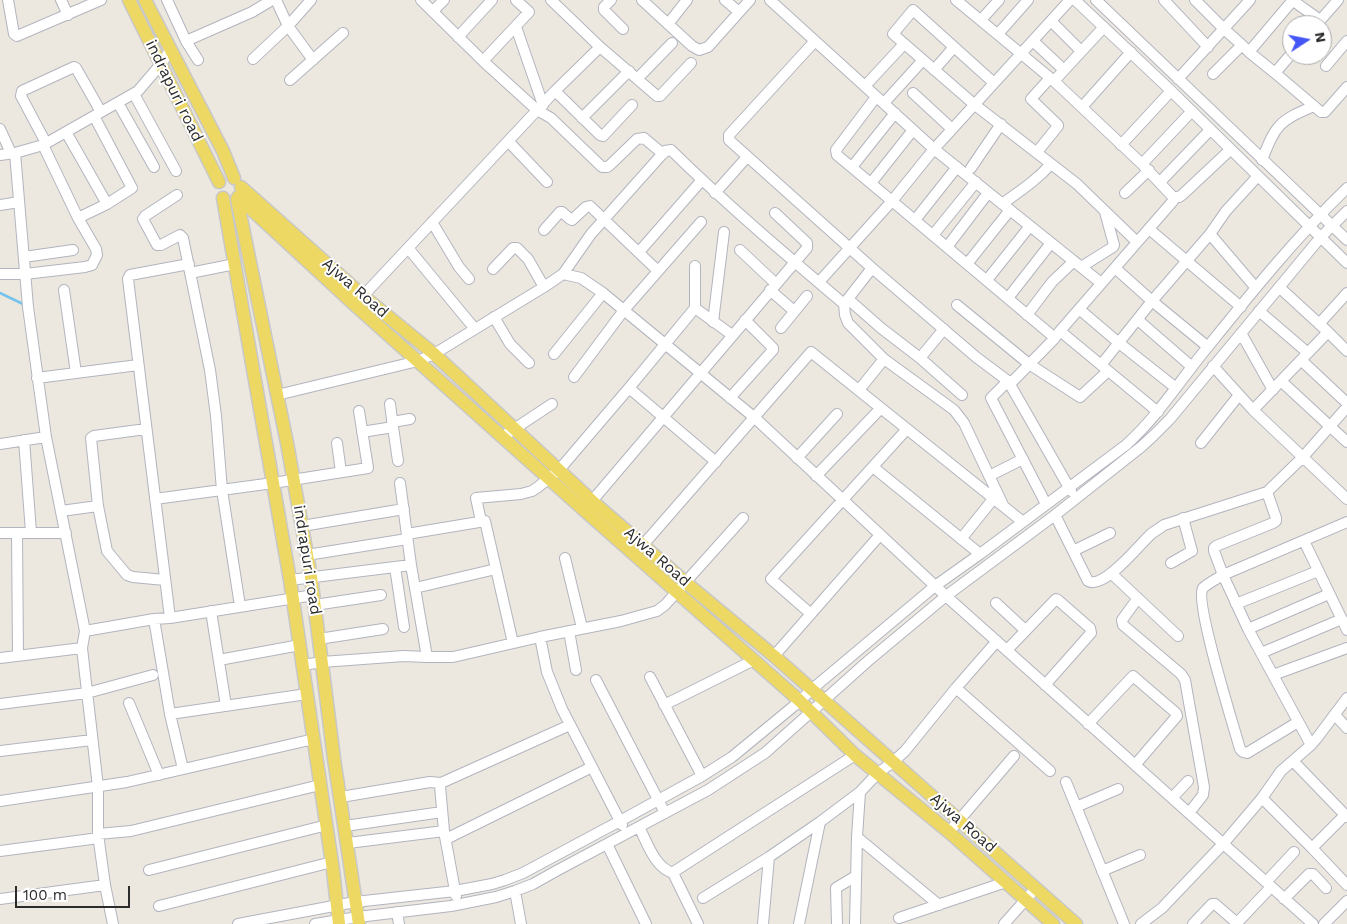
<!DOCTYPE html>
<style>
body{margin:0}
#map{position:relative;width:1347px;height:924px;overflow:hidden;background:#ede8df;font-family:"Work Sans",sans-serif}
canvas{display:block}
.north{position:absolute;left:1282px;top:15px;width:50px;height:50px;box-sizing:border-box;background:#fff;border:1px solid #ababab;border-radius:50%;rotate:79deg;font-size:14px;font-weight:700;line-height:20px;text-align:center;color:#2c2c2c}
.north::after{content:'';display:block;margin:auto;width:18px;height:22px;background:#4457f5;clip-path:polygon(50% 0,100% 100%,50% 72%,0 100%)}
.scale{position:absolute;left:15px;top:886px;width:115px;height:22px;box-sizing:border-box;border:2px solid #2c2c2c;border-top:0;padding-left:6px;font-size:15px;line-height:18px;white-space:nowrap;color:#2c2c2c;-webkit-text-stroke:4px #fff;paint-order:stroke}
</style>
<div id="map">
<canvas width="1347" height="924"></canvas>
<div class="north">N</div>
<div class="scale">100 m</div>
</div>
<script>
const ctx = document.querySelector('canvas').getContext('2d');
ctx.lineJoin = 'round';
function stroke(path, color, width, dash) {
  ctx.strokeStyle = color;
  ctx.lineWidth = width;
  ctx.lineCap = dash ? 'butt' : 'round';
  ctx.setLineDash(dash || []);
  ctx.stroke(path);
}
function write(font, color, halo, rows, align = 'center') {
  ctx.font = font + ' "Work Sans",sans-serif';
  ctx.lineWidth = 4;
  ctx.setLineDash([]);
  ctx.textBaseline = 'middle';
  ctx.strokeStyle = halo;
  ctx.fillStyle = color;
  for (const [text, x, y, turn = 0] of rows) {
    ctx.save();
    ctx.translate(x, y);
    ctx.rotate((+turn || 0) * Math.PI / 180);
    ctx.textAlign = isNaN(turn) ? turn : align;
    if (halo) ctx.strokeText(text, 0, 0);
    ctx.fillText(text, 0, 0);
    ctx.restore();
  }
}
stroke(new Path2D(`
 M0,293L25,305`), '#75c3ec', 2.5);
const minor = new Path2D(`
 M8,0L14,34L17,36L101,0
 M61,0L68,15
 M167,0L186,41L198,60
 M276,0L288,26L313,60
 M421,0L483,61L537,110L551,118L602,167H607L610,165L637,139L644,138L663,154
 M551,0L600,47L657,96H660L691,63
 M611,0L604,7V10L623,29
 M642,0L692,46L699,50L708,47L750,0
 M725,0L739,12
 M770,0L934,149L1101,283
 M956,0L1054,81L1142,164L1173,197V201L1060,331
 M1075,0L1165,85L1347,263
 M1096,0L1347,240
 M1164,0L1208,47
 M1195,0L1224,29L1242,45L1249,52L1275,73L1321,112H1325L1347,87
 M1292,0L1320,20
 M433,11L444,0
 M981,20L999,0
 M1051,21L1081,51
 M668,24L687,0
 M1317,24L1338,0
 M516,27L543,105
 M998,34L1028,0
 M458,37L492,0
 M186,41L252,12L272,0
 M815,41L729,135V140L872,268
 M1033,41L1064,70
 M1249,52L1293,0
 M253,59L288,26L311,0
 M483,61L529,12L516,0
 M1326,66L1347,41
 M934,70L954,47
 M1275,73L1292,53
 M1213,74L1242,45
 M637,79L672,43
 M1178,79L1250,0
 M290,80L343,33
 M1054,81L1104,27
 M994,83L913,10L893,34L975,105L1077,184L1137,242
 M865,86L904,44
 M555,91L600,135L603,136L632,105
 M913,93L952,129
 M134,94L176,171
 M118,103L154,167
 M884,103L923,60
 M1082,107L1131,52
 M582,118L629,71
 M0,129L11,153
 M66,132L107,204
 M508,141L547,182
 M46,143L21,96L22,91L74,67L76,68L101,112
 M1121,145L1171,91
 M1037,152L1058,126V125L1031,99L1050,78
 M0,155L15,153
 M1262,160C1276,124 1279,121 1314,106
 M1142,164L1192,111
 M852,167L895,113
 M971,168L1001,124
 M1160,182L1210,130
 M871,183L913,130
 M715,193L747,157
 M1125,193L1149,170
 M177,195L145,216L143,219L157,245H161L180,235L183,238L210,370L216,416L222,490L240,606
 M1173,197H1179L1182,195L1230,150
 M1002,204C1020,191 1037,180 1051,164
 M0,205L19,202
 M78,218L107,204L132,188L94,116
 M915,220L957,167
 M432,222L459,267L469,279
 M1149,229L1241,307
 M544,230L560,212H562L570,219L572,220L586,207L590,206L658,271
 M933,235L976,182
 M947,247L988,193
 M408,248L475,329
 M740,250L775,283
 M639,252L701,181
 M24,257L73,250
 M967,264L1010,210
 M1081,267L1113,247L1114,245L1105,212
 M1115,268L1152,301L1208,347
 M493,269L513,248H517L528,259L544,287
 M190,273L235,264
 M0,274H25L85,267L92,265L97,255L96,249L78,218L43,145
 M563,274L591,234L665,151L671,150C726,204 785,254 844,304L845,315L848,323L884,359L954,410L964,423L1003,505
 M987,280L1030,226
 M819,282L892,201L837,155L836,150L876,97
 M1279,287L1328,332
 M1256,288L1210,234L1226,211L1257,177
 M64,290L76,373
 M770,290L794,311
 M363,296L555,91L600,47
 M1008,298L1051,243
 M848,299L881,328L920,358L962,395
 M844,304L872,268L976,357L1008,381
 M957,305L1029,364L1080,397L1108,371
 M695,308L732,335
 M1079,309L1119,343L1176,388
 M1259,311L1308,353
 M1027,315L1052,282L1074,261
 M494,317L510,344L529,363
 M1138,320L1192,367
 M713,322L724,232
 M1319,324L1347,293
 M781,328L807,296
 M1241,333L1273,390
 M1057,335L1060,331L1158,412
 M554,354L603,293
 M920,358L944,329
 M1301,360L1347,403
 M1101,365L1152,301L1210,234
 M1213,366L1253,410L1347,499
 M574,377L624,310L701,222
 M37,378L138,365
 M1281,381L1347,442
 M1010,384L1055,338L892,201L934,149L1070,0
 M629,388L716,462
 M859,390L884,359
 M277,395L418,361L434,354L544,287L563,274L581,278L603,293L755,418L946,596L1313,924
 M730,398L773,350V348L745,320
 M1253,410L1328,332L1347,351
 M392,422L410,419
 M393,427L398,461
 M146,429L94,436L91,438L98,506L107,551L127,575L133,577L165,580
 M362,432L393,427L390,404
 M502,437L552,404
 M24,440L31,532
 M337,443L341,472
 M1201,443L1239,395
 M0,444L46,437
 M797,458L837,414
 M873,467L980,554
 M816,476L881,408
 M989,476L1023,459
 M400,483L411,565L427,657
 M1267,492L1276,518V521L1273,523L1216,546L1214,548V551L1223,575C1218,578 1207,584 1203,588C1194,601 1234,727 1240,749L1243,752L1247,753L1298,722
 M155,499L273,483L368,468L359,411
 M592,501L807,248V243L775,213
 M1046,504L991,398L1008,381L1071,491
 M61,511L98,506
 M1055,515L1088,581C1104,590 1139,545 1151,534C1155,531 1160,528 1164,525L1267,492L1303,457L1347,407
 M481,521L476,498L521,494L532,491L538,487L559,470L629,388L695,308V266
 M302,526L404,509
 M0,533H66
 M17,533L18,656
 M407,534L485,521L513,643
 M961,539L994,498
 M1304,541L1347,630
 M643,545L811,352L1023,522
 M1073,551L1110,533
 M307,555L407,539
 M565,558L582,628
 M1171,563L1192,551L1183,518
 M395,567L404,627
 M1112,574L1178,636
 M290,580L411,565
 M415,588L496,569
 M1138,598L1122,620L1123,625L1181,674L1185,680L1204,787L1203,795L1189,813
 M996,603L1025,630
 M1236,604L1318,571
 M315,605L381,595
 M211,611L226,706
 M811,614L771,579L907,429
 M170,618L128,279L130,275L189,264
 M154,619L170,714L183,769
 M1248,629L1329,594
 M85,631L154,619L170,618L314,595
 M569,631L576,670
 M540,637L547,672L562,709L622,825
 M319,639L383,629
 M1007,650L1056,599L1058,600L1090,628L1091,633L1045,685
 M1261,653L1342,619
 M774,656L880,535
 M0,658L82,648
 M219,660L300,645
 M303,665L322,662L404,656L427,657H453L540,637L621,621L657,611L665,605L743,518
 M1273,675L1347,648
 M650,677L702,776
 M596,680L665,813
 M956,688L1050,771
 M129,703L159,775
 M0,704L87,693L153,675
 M664,705L754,660
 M170,714L307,694
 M1335,715L1347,728
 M1088,724L1133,676L1176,713L1177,716L1135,765
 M1311,745L1248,629L1223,575L1347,522
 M0,751L92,740
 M1293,761L1347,817
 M1066,782L1124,924
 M341,797L430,782L441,783
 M1172,798L1188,781
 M1262,798L1312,848
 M0,801L127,782L314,739
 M1076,807L1118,789
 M1345,815L1312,848L1347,885
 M345,826L442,812
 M639,827C647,842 655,869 674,873
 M949,832L1014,756
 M98,834L131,831L320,785
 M857,837L939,905
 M446,839L592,767
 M348,843L444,831
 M607,844L646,924
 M0,851L99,838
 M149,870L327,825
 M1102,871L1140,855
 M1266,882L1294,852
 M515,891L521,924
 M456,896L444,831L440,786L441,783L570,725
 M703,898L769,857L820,822L860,792L878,773L893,762L905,751L956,688L997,641
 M0,899L105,885
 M1284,899L1309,874H1313L1326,888
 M159,906L332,862
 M397,912L399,924
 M899,918L1006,882
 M113,924L105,885L98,834V787L82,648L85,631L46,437L28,307L15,153L43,145L138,91L161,64L171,49
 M238,924L355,902L455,891L492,884L505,880L523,873L620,821L702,776L732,757L800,701L811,690L935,586L980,554L1126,445C1156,418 1177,385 1202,354C1248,297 1294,239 1347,188
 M315,924L358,917L451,906L496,897L515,891L533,884L558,870L708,790L765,753L868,661L946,596L1055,515L1141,447L1153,436L1170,419L1320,238L1347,211
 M698,924L674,875L675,871L855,755
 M763,924L769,857
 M799,924L820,822
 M837,924L836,888L856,876
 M855,924L857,837L860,792
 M1004,924L1036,888
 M1141,924L1162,908L1223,844L1262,798L1281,771L1311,745L1317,738L1347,698
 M1193,924L1212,904H1215L1237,923
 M1236,924L1271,887
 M1324,924L1347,901`);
const major = new Path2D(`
 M129,0L219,182
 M145,0L223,151L234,178
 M241,187L363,296L434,354L592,501L685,582L774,656L1076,924
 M238,197L355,305L584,510L800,701L855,755L949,832L1053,924
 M223,198L290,580L333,870L339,924
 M237,199L287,443L311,577L334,759L359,924`);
stroke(minor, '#b2b4bf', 12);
stroke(major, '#c8c8c8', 15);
stroke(minor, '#fff', 10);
stroke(major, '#edd864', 12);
write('16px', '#2c2c2c', '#fff', [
 ["indrapuri road",174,91,64],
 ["Ajwa Road",355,288,41],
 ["Ajwa Road",657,557,41],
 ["indrapuri road",307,560,81],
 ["Ajwa Road",963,823,41]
]);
</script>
